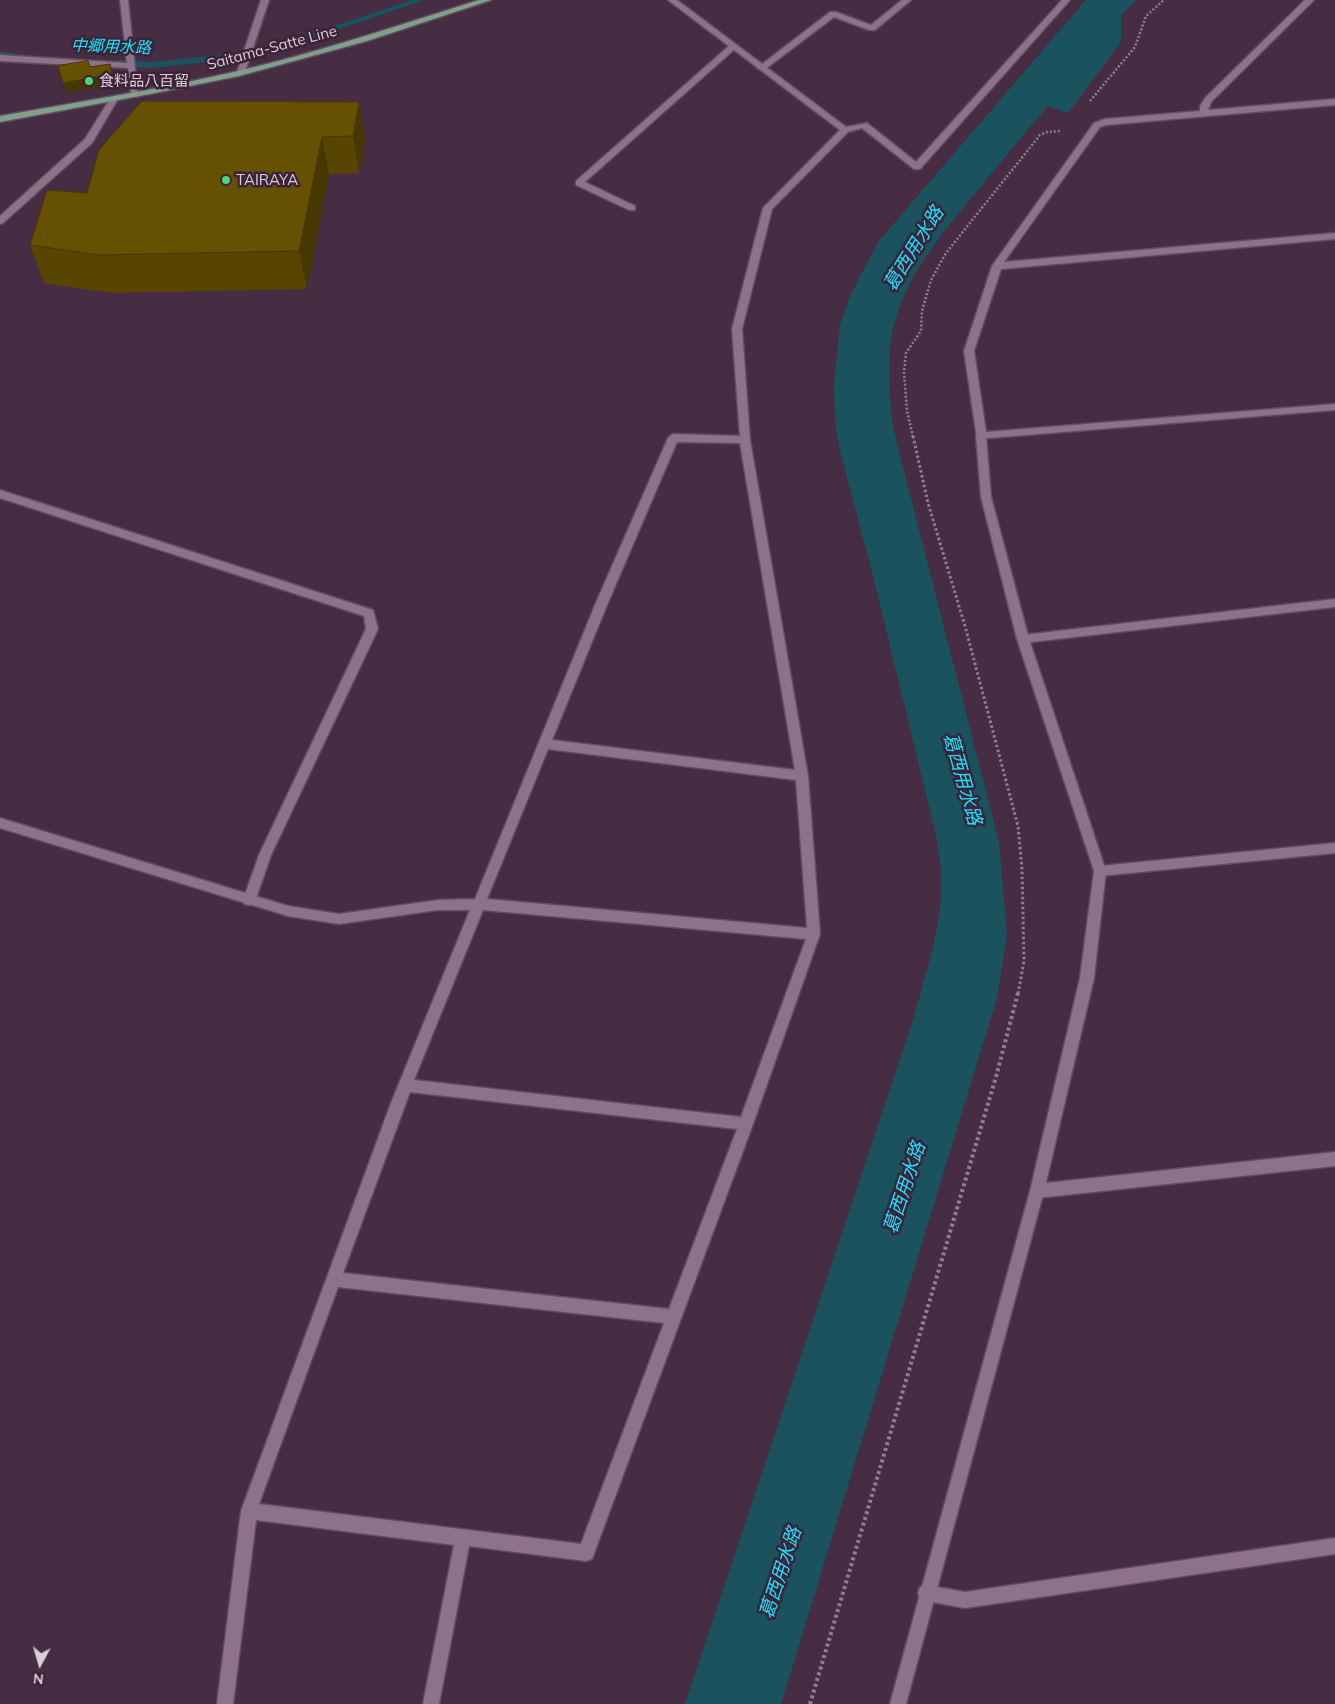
<!DOCTYPE html>
<meta charset="utf-8">
<style>
body{margin:0}
#map{position:relative;width:1335px;height:1704px;overflow:hidden;background:#462d43;font-family:Mulish,sans-serif}
canvas{display:block}
.north{position:absolute;left:15px;top:1639px;width:50px;height:50px;-webkit-text-stroke:4px #3b2338;paint-order:stroke;rotate:186deg;font-size:14px;font-weight:700;line-height:20px;text-align:center;color:#ddcddb}
.north::after{content:'';display:block;margin:auto;width:18px;height:22px;background:#ddcddb;clip-path:polygon(50% 0,100% 100%,50% 72%,0 100%)}
</style>
<div id="map">
<canvas width="1335" height="1704"></canvas>
<div class="north">N</div>
</div>
<script>
const ctx = document.querySelector('canvas').getContext('2d');
ctx.lineJoin = 'round';
function fillPath(path, color) {
  ctx.fillStyle = color;
  ctx.fill(path, 'evenodd');
}
function stroke(path, color, width, dash) {
  ctx.strokeStyle = color;
  ctx.lineWidth = width;
  ctx.lineCap = dash ? 'butt' : 'round';
  ctx.setLineDash(dash || []);
  ctx.stroke(path);
}
function write(font, color, halo, rows, align = 'center') {
  ctx.font = font + ' Mulish,"Noto Sans JP",sans-serif';
  ctx.lineWidth = 5;
  ctx.setLineDash([]);
  ctx.textBaseline = 'middle';
  ctx.strokeStyle = halo;
  ctx.fillStyle = color;
  for (const [text, x, y, turn = 0] of rows) {
    ctx.save();
    ctx.translate(x, y);
    ctx.rotate((+turn || 0) * Math.PI / 180);
    ctx.textAlign = isNaN(turn) ? turn : align;
    if (halo) ctx.strokeText(text, 0, 0);
    ctx.fillText(text, 0, 0);
    ctx.restore();
  }
}
fillPath(new Path2D(`
 M1086,0H1137L1121,15V42L1068,113L1048,106C1024,134 1001,162 977,191C939,237 896,286 890,348C888,377 890,404 894,432L999,842L1007,935L997,998L781,1704H685L914,1017C927,969 944,920 941,870C940,857 937,844 935,831L873,576L840,451L835,420L834,385L840,325L850,296L878,242Z`), '#1a535d');
fillPath(new Path2D(`
 M412,0H424L279,49L272,47Z
 M0,51L26,55L30,58L26,61L0,57Z
 M221,55L224,56V60L152,68L119,66L115,63L119,60L152,62Z`), '#1a535d');
const service = new Path2D(`
 M902,0H911L875,30H869L834,17L764,70L757,68L830,12H836L871,25Z
 M730,45L737,47L585,182L635,206V210H629L576,185V181Z
 M0,490L373,610L378,629L271,855L254,904L249,905L244,904L243,900L259,855L366,629L364,616L0,498Z`);
const minor = new Path2D(`
 M120,0H128L138,97L131,95L128,68L0,61V55L127,63Z
 M668,0H677L846,127L867,123L916,162L1062,0H1070L920,169H914L862,128L848,132L772,209L742,329L750,440L808,776L820,934L753,1124L592,1559L586,1561L469,1546L439,1704H423L454,1545L256,1520L233,1704H217L241,1511L391,1103L470,910H438L339,924L288,916L0,828V818L288,906L339,914L438,900L475,899L595,605L668,438L673,434L740,436L732,329L763,208L840,130ZM677,442L740,443L795,770L552,740L607,605ZM548,749L796,780L807,928L487,899ZM483,910L806,939L741,1117L414,1080ZM410,1092L737,1129L669,1309L343,1273ZM338,1287L664,1323L581,1544L259,1504Z
 M1305,0H1314L1211,102L1208,110L1335,99V105L1106,125L1100,127L1004,262L1335,233V239L1001,269L974,351L986,432L1335,404V410L977,439L964,351L992,266L1094,123L1105,119L1200,111V106L1205,98Z
 M114,96L118,99L92,143L3,223L0,224V216L85,139L110,99Z
 M1335,599V607L1023,643L1017,639L1023,635Z
 M1335,843V853L1100,876L1096,875L1094,871L1096,867L1100,866Z
 M1335,1152V1166L1037,1198L1032,1196L1030,1191L1032,1186L1037,1184Z
 M1335,1538V1554L965,1608L926,1601L920,1599L918,1593L920,1587L926,1585L965,1592Z`);
const tertiary = new Path2D(`
 M261,0H269L245,72L238,74L237,72Z
 M981,432L986,436L991,497L1029,639L1106,871L1094,978L1044,1191L906,1704H890L1030,1191L1080,978L1094,871L1017,639L981,497L976,436Z`);
const primary = new Path2D(`
 M479,0H491L367,41L239,76L150,94L0,122V116C80,102 160,89 238,71C320,52 399,25 479,0Z`);
stroke(service, '#604c5e', 3);
stroke(minor, '#604c5e', 3);
stroke(tertiary, '#604c5e', 3);
stroke(primary, '#604c5e', 3);
stroke(new Path2D(`
 M1090,101L1135,47L1146,16L1164,0
 M913,437L907,411L904,372L906,353L921,331L922,311L931,280L946,253L1040,135L1047,132L1061,131`), '#937e90', 2.5, [2, 2]);
stroke(new Path2D(`
 M913,436L928,503L965,626L1018,826L1022,869L1024,961L1018,994`), '#937e90', 3, [2.5, 2.5]);
stroke(new Path2D(`
 M810,1704L996,1077L1018,993`), '#937e90', 4, [3, 3]);
fillPath(service, '#8e718a');
fillPath(minor, '#8e718a');
fillPath(tertiary, '#8e718a');
fillPath(primary, '#80a089');
fillPath(new Path2D(`
 M359,102L365,140L359,173L329,174L307,289L111,293L44,283L30,245L87,193Z`), '#584502');
fillPath(new Path2D(`
 M110,64L115,85L66,93L63,83Z
 M359,102L365,140L359,173L353,136Z
 M322,137L329,174L307,289L299,251Z`), '#473801');
const building = new Path2D(`
 M88,61L90,67L110,64L112,74L63,83L58,66Z
 M142,101L359,102L353,136L322,137L299,251L98,255L30,245L47,190L87,193L99,150Z`);
fillPath(building, '#665002');
stroke(building, '#473801', 1);
for (const [x, y, r, color] of [
 [89,81,5,"#4ad778"],
 [226,180,5,"#4ad778"]
]) {
  const dot = new Path2D();
  dot.arc(x, y, r, 0, 2 * Math.PI);
  ctx.fillStyle = color;
  ctx.fill(dot);
  stroke(dot, '#3b2338', 2);
}
write('15px', '#ddcddb', '#3b2338', [
 ["Saitama-Satte Line",272,48,-15]
]);
write('15px', '#ddcddb', '#3b2338', [
 ["食料品八百留",99,81],
 ["TAIRAYA",236,180]
], 'left');
write('italic 16px', '#16e2fe', '#3b2338', [
 ["中郷用水路",111,47,2]
]);
write('italic 19px', '#16e2fe', '#3b2338', [
 ["葛西用水路",914,249,-58],
 ["葛西用水路",962,779,74],
 ["葛西用水路",905,1188,-72],
 ["葛西用水路",781,1573,-72]
]);
</script>
